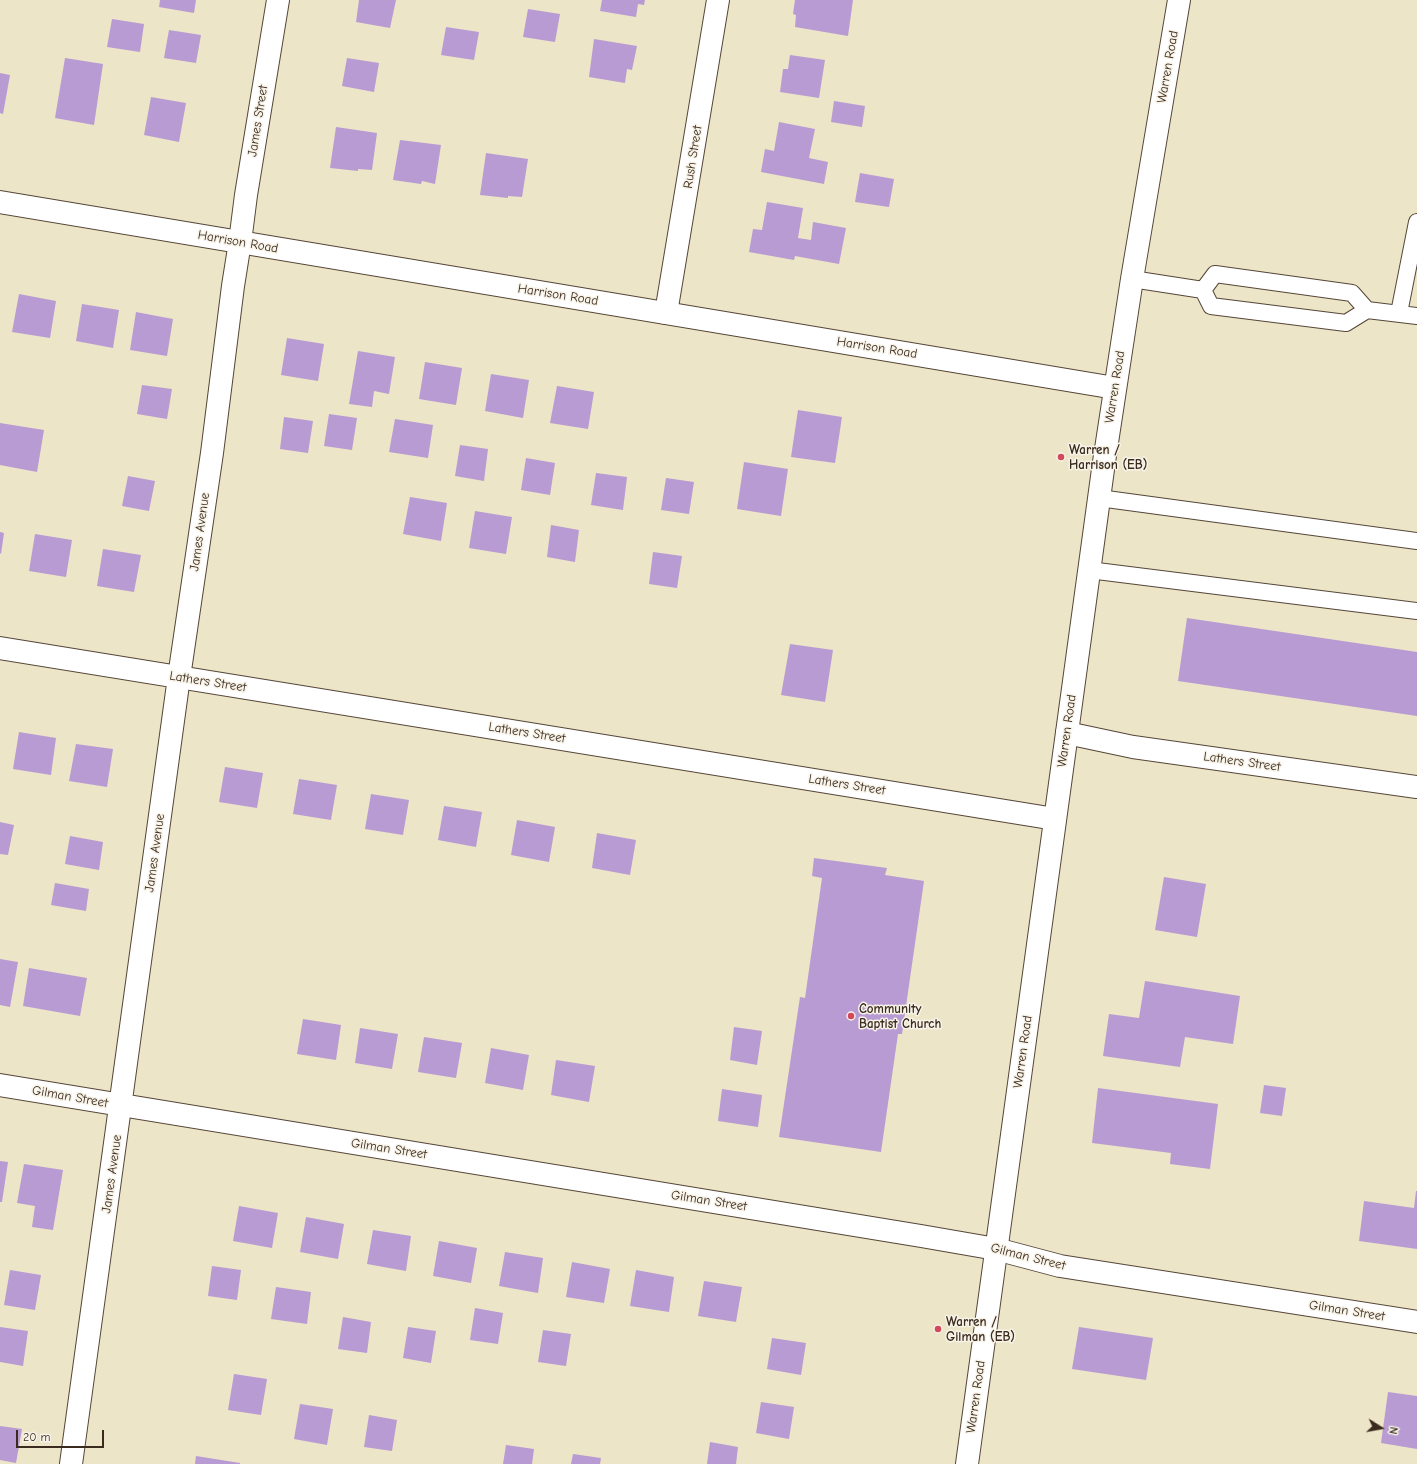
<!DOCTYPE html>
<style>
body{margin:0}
#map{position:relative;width:1417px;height:1464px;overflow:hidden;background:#ece5c8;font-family:"Comic Neue",sans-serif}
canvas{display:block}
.north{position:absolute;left:1361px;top:1408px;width:40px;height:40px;-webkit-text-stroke:3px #f7f3e8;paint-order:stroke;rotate:101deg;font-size:11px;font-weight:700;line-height:16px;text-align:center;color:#3b2a1e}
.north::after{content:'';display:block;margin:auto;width:14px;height:18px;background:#3b2a1e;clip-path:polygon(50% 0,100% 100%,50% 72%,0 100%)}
.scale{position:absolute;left:16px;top:1430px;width:88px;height:18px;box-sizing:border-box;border:2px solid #3b2a1e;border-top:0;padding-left:5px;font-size:12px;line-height:14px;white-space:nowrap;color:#3b2a1e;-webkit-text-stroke:3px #f7f3e8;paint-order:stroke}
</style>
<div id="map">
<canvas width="1417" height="1464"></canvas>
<div class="north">N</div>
<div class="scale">20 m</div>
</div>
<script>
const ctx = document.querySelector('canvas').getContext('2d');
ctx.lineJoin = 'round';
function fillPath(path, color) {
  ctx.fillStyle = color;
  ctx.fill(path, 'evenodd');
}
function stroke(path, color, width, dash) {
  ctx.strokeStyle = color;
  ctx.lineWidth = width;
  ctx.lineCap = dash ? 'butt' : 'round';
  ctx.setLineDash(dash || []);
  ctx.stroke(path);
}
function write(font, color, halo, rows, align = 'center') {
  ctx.font = font + ' "Comic Neue",sans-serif';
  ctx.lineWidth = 3;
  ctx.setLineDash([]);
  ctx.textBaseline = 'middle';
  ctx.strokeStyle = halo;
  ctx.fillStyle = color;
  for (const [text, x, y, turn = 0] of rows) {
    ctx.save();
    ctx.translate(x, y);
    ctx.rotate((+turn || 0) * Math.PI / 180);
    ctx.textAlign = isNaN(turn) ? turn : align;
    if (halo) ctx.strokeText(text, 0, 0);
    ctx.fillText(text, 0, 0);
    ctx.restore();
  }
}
fillPath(new Path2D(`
 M160,0H196L194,13L159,7Z
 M359,0H396L390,28L356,22Z
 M602,0H645L644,5L638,4L636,17L600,11Z
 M795,0H853L848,36L795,27L796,15L793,14Z
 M528,9L560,14L555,42L523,37Z
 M112,19L144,24L140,52L107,47Z
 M446,27L479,32L474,60L441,55Z
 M169,30L201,35L196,63L164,58Z
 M594,39L637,46L632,70L627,69L625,83L589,77Z
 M790,55L825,60L819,98L780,92L783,69H788Z
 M65,58L103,64L94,125L55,118Z
 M347,58L379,63L374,92L342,86Z
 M0,73L10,75L3,114L0,113Z
 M151,97L186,103L179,142L144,135Z
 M834,101L865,106L862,127L831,122Z
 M779,122L815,129L809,158L828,162L824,184L761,172L765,149L774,151Z
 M336,127L377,133L372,170L358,169V171L330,168Z
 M400,140L441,145L435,184L422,181L421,184L393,180Z
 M486,153L528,159L522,197L508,196V198L480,195Z
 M860,173L894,179L889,207L855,202Z
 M767,202L803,208L798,238L811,240L813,222L846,228L839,264L795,256L794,260L749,252L753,229L762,230Z
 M19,294L56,301L50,338L12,332Z
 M82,304L119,310L113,348L76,341Z
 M136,312L173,319L167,356L130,350Z
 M287,338L324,344L318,381L281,375Z
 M358,351L395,357L389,394L374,391L372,407L349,404Z
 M425,362L462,368L456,405L419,399Z
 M491,374L529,380L523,418L485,411Z
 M142,385L172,389L167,419L137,414Z
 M557,386L594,392L588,429L550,423Z
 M798,410L842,417L835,463L791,457Z
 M329,414L357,418L352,450L324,446Z
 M284,417L313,421L308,453L280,449Z
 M395,419L433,425L428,458L389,452Z
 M0,423L44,430L37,472L0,465Z
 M460,445L488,449L484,481L455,476Z
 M526,458L555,463L550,495L521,490Z
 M744,462L788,469L781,516L737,509Z
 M596,473L627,477L623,510L591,505Z
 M128,476L155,481L149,511L122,506Z
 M666,478L694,482L689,514L661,510Z
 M410,497L447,503L441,541L403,534Z
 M475,511L512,517L506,554L469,548Z
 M551,525L579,530L575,562L547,557Z
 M0,532L4,533L1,554L0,553Z
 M35,534L72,540L66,577L29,571Z
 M103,549L141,555L134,592L97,586Z
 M653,552L682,556L677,588L649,584Z
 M1187,618L1417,652V716L1178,681Z
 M790,644L833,650L825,702L781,695Z
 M19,732L56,738L51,775L13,769Z
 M76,744L113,749L107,787L69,781Z
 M225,767L263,773L257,808L219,802Z
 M299,779L337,785L331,820L293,814Z
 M371,794L409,800L403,835L365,829Z
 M444,806L482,812L476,847L438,840Z
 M517,820L555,827L549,862L511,855Z
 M0,822L14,825L8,855L0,854Z
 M597,833L636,840L630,875L592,868Z
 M70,836L103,842L99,870L65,864Z
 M814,858L887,868L885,875L924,881L902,1034H898L881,1152L779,1137L800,997L805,998L822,878L812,876Z
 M1164,877L1206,884L1197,937L1155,930Z
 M55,883L89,889L86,911L51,905Z
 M0,959L18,962L10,1007L0,1005Z
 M29,968L87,978L80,1016L23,1006Z
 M1145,981L1240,996L1233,1044L1185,1037L1180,1067L1103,1056L1109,1014L1139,1018Z
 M303,1019L341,1025L336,1060L297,1054Z
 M734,1027L762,1031L757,1065L730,1060Z
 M360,1028L398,1034L392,1069L355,1063Z
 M424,1037L462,1043L456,1078L418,1072Z
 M491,1048L529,1055L523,1090L485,1083Z
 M556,1060L595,1066L589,1102L551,1095Z
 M1264,1085L1286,1088L1282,1116L1260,1113Z
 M1098,1088L1218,1104L1210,1169L1170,1164L1171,1153L1092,1143Z
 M722,1089L762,1095L758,1127L718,1121Z
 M0,1161L8,1162L2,1202H0Z
 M24,1164L63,1170L53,1230L32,1227L35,1206L17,1203Z
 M1416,1191H1417V1249L1359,1241L1364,1201L1414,1208Z
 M239,1206L278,1213L272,1248L233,1241Z
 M306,1217L344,1224L338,1259L300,1252Z
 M373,1230L411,1236L406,1271L367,1264Z
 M439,1241L477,1248L471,1283L433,1276Z
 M505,1252L543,1258L538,1293L499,1286Z
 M572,1262L610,1269L604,1303L566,1297Z
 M212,1266L241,1270L237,1300L208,1296Z
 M10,1270L41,1275L35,1310L4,1305Z
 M636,1270L674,1277L669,1312L630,1306Z
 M704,1281L742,1287L736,1322L698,1316Z
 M276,1287L311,1292L307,1324L271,1319Z
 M475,1308L503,1313L498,1344L470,1340Z
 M343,1317L371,1322L367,1353L338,1349Z
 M0,1327L28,1331L23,1366L0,1362Z
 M408,1327L436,1331L431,1363L403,1358Z
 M1079,1327L1153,1338L1146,1380L1072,1369Z
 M543,1330L571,1334L566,1366L538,1362Z
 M772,1338L806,1343L801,1375L767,1369Z
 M234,1374L267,1379L261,1415L228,1410Z
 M1388,1392L1417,1396V1449L1381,1443Z
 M761,1402L794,1407L789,1439L756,1433Z
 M300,1404L333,1409L327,1445L294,1439Z
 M369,1415L397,1420L392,1451L364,1447Z
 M0,1426L22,1429L16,1463L0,1460Z
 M710,1442L738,1447L736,1464H707Z
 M506,1445L534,1449L532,1464H503Z
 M573,1454L601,1458L600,1464H571Z
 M196,1456L240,1463V1464H195Z`), '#b89bd3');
const service = new Path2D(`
 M1132,279L1203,290
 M1203,290L1211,306L1346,323L1367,310L1417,316
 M1203,290L1215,274L1352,293L1367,310
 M1399,313L1417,222
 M1099,498L1417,541
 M1089,570L1417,611`);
const minor = new Path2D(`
 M666,313L718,0
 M0,648L1055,819
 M1067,733L1133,747L1417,787
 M0,1085L921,1236L996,1249L1060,1266L1417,1322
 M71,1464L179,677L212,453L233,286L240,242L246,195L278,0`);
const tertiary = new Path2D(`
 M0,202L1115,388`);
const secondary = new Path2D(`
 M967,1464L1104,462L1132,279L1179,0`);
stroke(service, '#564638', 18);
stroke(minor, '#564638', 24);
stroke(tertiary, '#564638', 24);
stroke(secondary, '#564638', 24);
stroke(service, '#fff', 16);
stroke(minor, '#fff', 22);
stroke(tertiary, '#fff', 22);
stroke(secondary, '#fff', 22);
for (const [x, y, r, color] of [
 [1061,457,4,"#d1495b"],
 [851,1016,4,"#d1495b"],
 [938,1329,4,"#d1495b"]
]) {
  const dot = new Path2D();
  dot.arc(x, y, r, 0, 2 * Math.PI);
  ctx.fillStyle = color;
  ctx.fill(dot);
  stroke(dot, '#f7f3e8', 1.5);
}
write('13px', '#3b2a1e', '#f7f3e8', [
 ["Warren Road",1168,67,-80],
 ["James Street",258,121,-81],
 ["Rush Street",693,157,-81],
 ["Harrison Road",238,242,10],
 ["Harrison Road",558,295,9],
 ["Harrison Road",877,348,9],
 ["Warren Road",1115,387,-81],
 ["James Avenue",200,532,-82],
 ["Lathers Street",208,682,9],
 ["Warren Road",1067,731,-82],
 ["Lathers Street",527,733,9],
 ["Lathers Street",1242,762,8],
 ["Lathers Street",847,785,9],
 ["James Avenue",155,853,-82],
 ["Warren Road",1023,1052,-82],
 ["Gilman Street",70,1097,10],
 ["Gilman Street",389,1149,9],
 ["James Avenue",112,1174,-82],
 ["Gilman Street",709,1201,9],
 ["Gilman Street",1028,1257,14],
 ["Gilman Street",1347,1311,9],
 ["Warren Road",976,1397,-82]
]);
write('bold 13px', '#3b2a1e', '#f7f3e8', [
 ["Warren /",1069,450],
 ["Harrison (EB)",1069,465],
 ["Community",859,1009],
 ["Baptist Church",859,1024],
 ["Warren /",946,1322],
 ["Gilman (EB)",946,1337]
], 'left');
</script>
